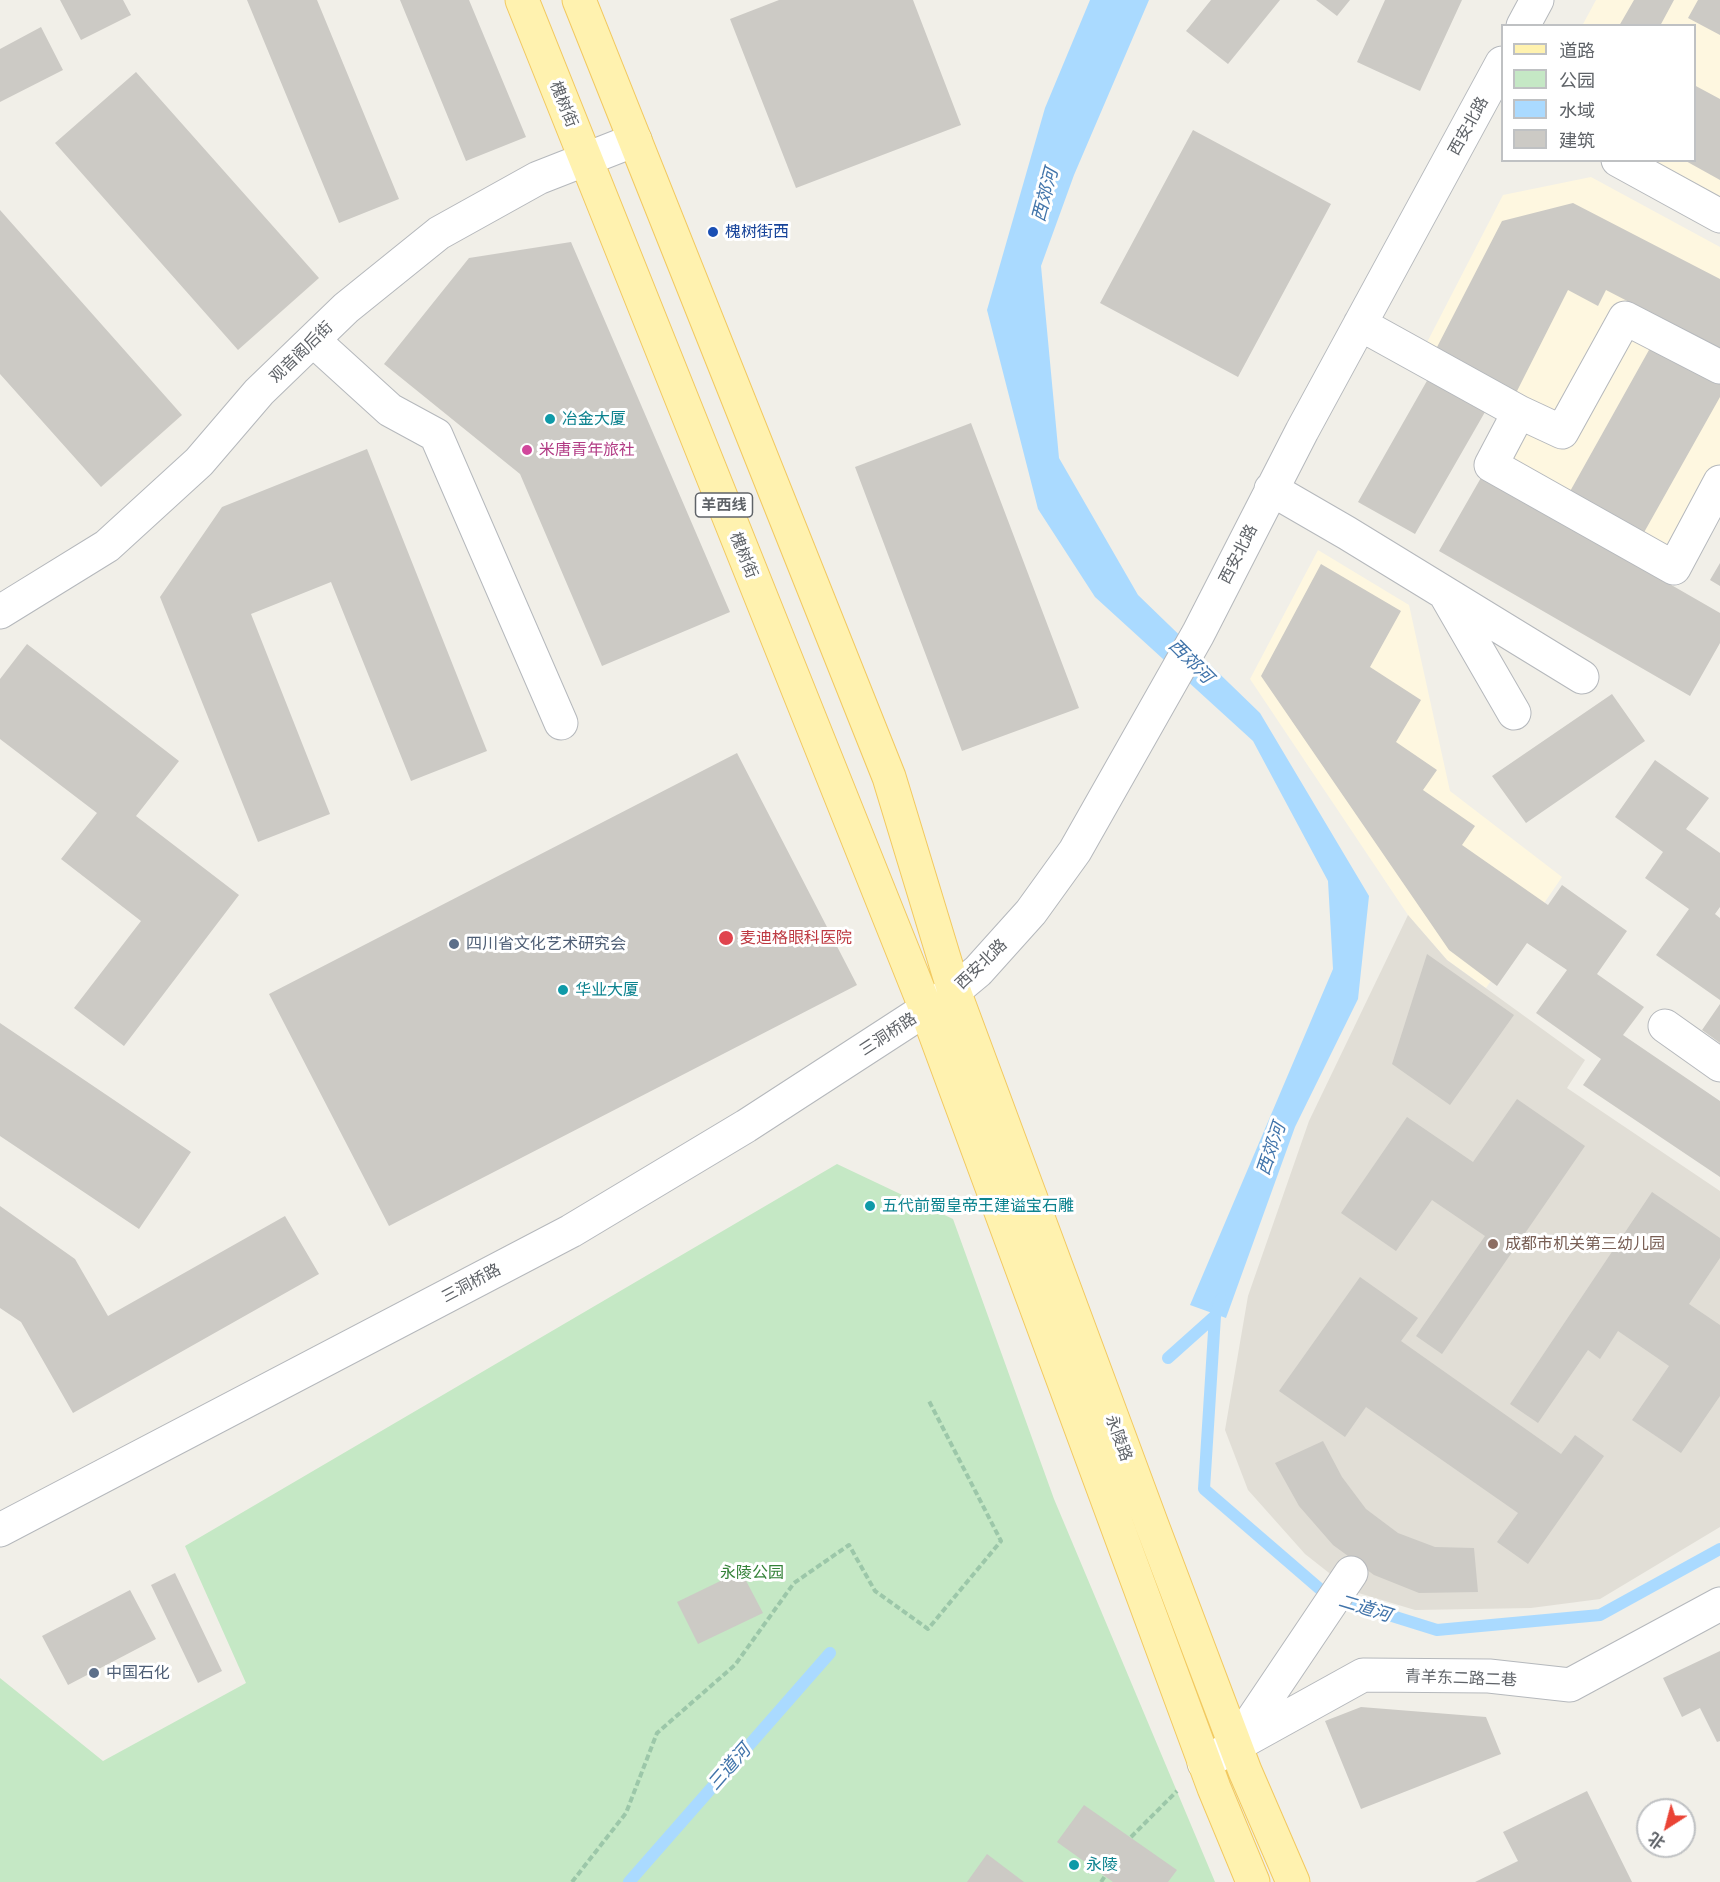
<!DOCTYPE html>
<meta charset="utf-8">
<style>
body{margin:0}
#map{position:relative;width:1720px;height:1882px;overflow:hidden;background:#f1efe8;font-family:Barlow,"Noto Sans SC",sans-serif}
canvas{display:block}
.legend{position:absolute;left:1501px;top:24px;width:195px;height:138px;box-sizing:border-box;background:#fff;border:2px solid #bfc1c3;margin:0;padding:8px 10px;list-style:none;font-size:18px;color:#5f6368}
.legend li{display:flex;align-items:center;gap:12px;height:30px}
.legend b{width:30px;border:2px solid #bfc1c3}
.north{position:absolute;left:1636px;top:1798px;width:60px;height:60px;box-sizing:border-box;background:#fff;border:2px solid #bfc1c3;border-radius:50%;rotate:216deg;font-size:16px;font-weight:700;line-height:24px;text-align:center;color:#5f6368}
.north::after{content:'';display:block;margin:auto;width:21px;height:27px;background:#ea4335;clip-path:polygon(50% 0,100% 100%,50% 72%,0 100%)}
</style>
<div id="map">
<canvas width="1720" height="1882"></canvas>
<ul class="legend">
<li><b style="height:8px;background:#fff2af"></b>道路</li>
<li><b style="height:16px;background:#c5e8c5"></b>公园</li>
<li><b style="height:16px;background:#aadaff"></b>水域</li>
<li><b style="height:16px;background:#cccac5"></b>建筑</li>
</ul>
<div class="north">北</div>
</div>
<script>
const ctx = document.querySelector('canvas').getContext('2d');
ctx.lineJoin = 'round';
function fillPath(path, color) {
  ctx.fillStyle = color;
  ctx.fill(path, 'evenodd');
}
function stroke(path, color, width, dash) {
  ctx.strokeStyle = color;
  ctx.lineWidth = width;
  ctx.lineCap = dash ? 'butt' : 'round';
  ctx.setLineDash(dash || []);
  ctx.stroke(path);
}
function write(font, color, halo, rows, align = 'center') {
  ctx.font = font + ' Barlow,"Noto Sans SC",sans-serif';
  ctx.lineWidth = 6;
  ctx.setLineDash([]);
  ctx.textBaseline = 'middle';
  ctx.strokeStyle = halo;
  ctx.fillStyle = color;
  for (const [text, x, y, turn = 0] of rows) {
    ctx.save();
    ctx.translate(x, y);
    ctx.rotate((+turn || 0) * Math.PI / 180);
    ctx.textAlign = isNaN(turn) ? turn : align;
    if (halo) ctx.strokeText(text, 0, 0);
    ctx.fillText(text, 0, 0);
    ctx.restore();
  }
}
fillPath(new Path2D(`
 M1596,0H1720V199L1651,161L1694,160V26H1582Z
 M1591,177L1720,247V482L1674,568L1491,465L1519,411L1420,356L1503,195Z
 M1318,550L1409,605L1450,791L1562,877L1486,988L1447,960L1408,915L1250,679Z`), '#fef7e0');
fillPath(new Path2D(`
 M1408,915L1447,960L1585,1060L1567,1088L1720,1191V1527L1600,1599L1531,1608L1415,1610L1352,1591L1305,1554L1248,1490L1225,1430L1248,1296L1309,1121Z`), '#e1ded6');
fillPath(new Path2D(`
 M837,1164L953,1219L1054,1499L1215,1882H0V1678L103,1761L246,1683L185,1546Z`), '#c5e8c5');
fillPath(new Path2D(`
 M1090,0H1149L1074,175L1041,266L1059,458L1138,595L1260,713L1369,896L1358,999L1295,1127L1226,1318L1190,1305L1333,969L1328,881L1253,741L1095,597L1038,509L987,310L1045,108Z`), '#aadaff');
stroke(new Path2D(`
 M1221,1299L1215,1316L1204,1489L1328,1596L1437,1630L1600,1615L1720,1549
 M1168,1358L1215,1316
 M629,1882L830,1653`), '#aadaff', 12);
fillPath(new Path2D(`
 M60,0H123L131,15L81,40Z
 M247,0H317L399,199L339,223Z
 M400,0H469L526,137L466,161Z
 M779,0H913L961,125L796,188L730,19Z
 M1211,0H1280L1228,64L1186,31Z
 M1316,0H1350L1337,16Z
 M1385,0H1462L1420,91L1357,62Z
 M1634,0H1674L1660,26H1619Z
 M1698,0H1720V35L1688,18Z
 M41,27L63,70L0,102V49Z
 M136,72L319,278L238,350L55,143Z
 M1694,85L1720,99V180L1684,160H1694Z
 M1193,130L1331,204L1238,377L1100,303Z
 M1573,203L1720,279V349L1606,290L1598,306L1568,290L1516,393L1435,351L1502,221Z
 M0,210L182,415L101,487L0,374Z
 M571,242L730,612L602,666L520,474L384,364L469,258Z
 M1654,341L1720,378V397L1642,536L1568,495Z
 M1428,379L1485,412L1415,534L1358,502Z
 M971,423L1079,708L962,751L855,467Z
 M367,449L487,751L411,781L331,582L251,614L330,814L258,842L160,597L222,507Z
 M1482,476L1720,613V643L1690,696L1439,551Z
 M1720,563V586L1710,580Z
 M1321,564L1401,611L1370,667L1421,700L1396,742L1437,770L1423,790L1475,826L1462,845L1548,905L1562,885L1627,931L1597,974L1644,1007L1623,1035L1720,1101V1177L1583,1085L1601,1059L1536,1013L1567,970L1527,943L1497,986L1449,950L1261,676Z
 M27,644L179,761L136,816L239,895L124,1046L74,1008L141,921L61,859L97,813L0,739V679Z
 M1612,694L1645,741L1526,823L1492,776Z
 M737,753L857,985L389,1226L269,994Z
 M1655,760L1709,798L1686,829L1720,853V907L1715,914L1720,918V1000L1656,955L1689,909L1645,878L1663,852L1615,817Z
 M1427,954L1514,1015L1450,1105L1392,1064Z
 M1720,1004V1043L1702,1030Z
 M0,1023L191,1152L139,1229L0,1136Z
 M1517,1099L1585,1146L1442,1354L1416,1336L1485,1236L1432,1200L1396,1251L1341,1213L1407,1117L1473,1162Z
 M1652,1192L1720,1238V1258L1689,1304L1720,1325V1396L1681,1453L1632,1420L1669,1366L1618,1331L1600,1359L1588,1350L1538,1423L1510,1404Z
 M0,1206L75,1259L108,1316L285,1216L319,1274L73,1413L21,1322L0,1308Z
 M1360,1277L1418,1318L1401,1341L1561,1454L1575,1435L1604,1456L1528,1564L1497,1542L1518,1513L1366,1407L1345,1437L1279,1391Z
 M1323,1441L1342,1477L1366,1509L1398,1533L1435,1547L1474,1548L1478,1592L1419,1593L1374,1575L1333,1545L1299,1506L1275,1463Z
 M741,1571L763,1613L698,1644L677,1602Z
 M175,1573L222,1671L198,1683L151,1585Z
 M130,1590L156,1639L68,1685L42,1636Z
 M1720,1651V1741L1717,1742L1700,1708L1682,1717L1663,1678Z
 M1361,1707L1486,1717L1501,1754L1361,1809L1325,1721Z
 M1587,1791L1632,1882H1475L1518,1861L1503,1832Z
 M1084,1805L1177,1870L1168,1882H1113L1057,1842Z
 M987,1854L1024,1882H967Z`), '#cccac5');
const minor = new Path2D(`
 M1523,26L1537,0
 M1618,160L1720,216
 M1360,324L1519,412L1562,432L1625,318L1720,367
 M313,340L390,410L436,435L561,723
 M1519,412L1491,465L1674,568L1720,482
 M1271,489L1347,533L1582,677
 M1447,597L1514,713
 M0,612L107,546L199,462L259,392L346,308L439,233L538,178L635,140
 M1665,1026L1720,1065
 M0,1530L571,1231L746,1126L954,991L978,971L1031,912L1075,851L1198,634L1302,431L1502,63
 M1238,1741L1351,1573
 M1204,1763L1363,1675L1489,1676L1570,1685L1720,1604`);
const major = new Path2D(`
 M522,0L926,1009L1214,1788L1253,1882
 M579,0L889,777L954,991L1152,1525L1245,1771L1293,1882`);
stroke(minor, '#b5b8bc', 35);
stroke(major, '#f2c960', 35);
stroke(new Path2D(`
 M1131,1837L1177,1791
 M572,1882L626,1813L657,1733L735,1665L794,1583L849,1545L875,1591L928,1629L1001,1541L928,1399
 M1101,1882L1105,1876`), '#9cc7a9', 4, [6, 3]);
stroke(minor, '#fff', 33);
stroke(major, '#fff2af', 33);
for (const [x, y, r, color] of [
 [713,232,6,"#1a4fb4"],
 [550,419,6,"#0f9aa8"],
 [527,450,6,"#d1479c"],
 [726,938,8,"#e0444e"],
 [454,944,6,"#5c6f8a"],
 [563,990,6,"#0f9aa8"],
 [870,1206,6,"#0f9aa8"],
 [1493,1244,6,"#8d6e63"],
 [94,1673,6,"#5c6f8a"],
 [1074,1865,6,"#0f9aa8"]
]) {
  const dot = new Path2D();
  dot.arc(x, y, r, 0, 2 * Math.PI);
  ctx.fillStyle = color;
  ctx.fill(dot);
  stroke(dot, '#fff', 2);
}
for (const [x, y, w] of [
 [724,505,57]
]) {
  const box = new Path2D();
  box.roundRect(x - w / 2, y - 12, w, 24, 4.5);
  ctx.fillStyle = '#fff';
  ctx.fill(box);
  stroke(box, '#5f6368', 1.5);
}
write('bold 15px', '#5f6368', null, [
 ["羊西线",724,505]
]);
write('16px', '#5f6368', '#fff', [
 ["槐树街",564,104,68],
 ["西安北路",1468,126,-61],
 ["观音阁后街",301,352,-44],
 ["西安北路",1238,554,-63],
 ["槐树街",744,555,68],
 ["西安北路",981,964,-44],
 ["三洞桥路",888,1034,-33],
 ["三洞桥路",471,1283,-28],
 ["永陵路",1119,1438,70],
 ["青羊东二路二巷",1461,1678,2]
]);
write('16px', '#164399', '#fff', [
 ["槐树街西",725,232]
], 'left');
write('16px', '#0d838f', '#fff', [
 ["冶金大厦",562,419],
 ["华业大厦",575,990],
 ["五代前蜀皇帝王建谥宝石雕",882,1206],
 ["永陵",1086,1865]
], 'left');
write('16px', '#b23c85', '#fff', [
 ["米唐青年旅社",539,450]
], 'left');
write('16px', '#be3a42', '#fff', [
 ["麦迪格眼科医院",740,938]
], 'left');
write('16px', '#4e5e75', '#fff', [
 ["四川省文化艺术研究会",466,944],
 ["中国石化",106,1673]
], 'left');
write('16px', '#785e54', '#fff', [
 ["成都市机关第三幼儿园",1505,1244]
], 'left');
write('16px', '#348238', '#fff', [
 ["永陵公园",752,1573]
]);
write('italic 18px', '#4174aa', '#fff', [
 ["西郊河",1045,195,-75],
 ["西郊河",1191,661,45],
 ["西郊河",1271,1149,-71],
 ["二道河",1365,1608,17],
 ["三道河",729,1767,-49]
]);
</script>
